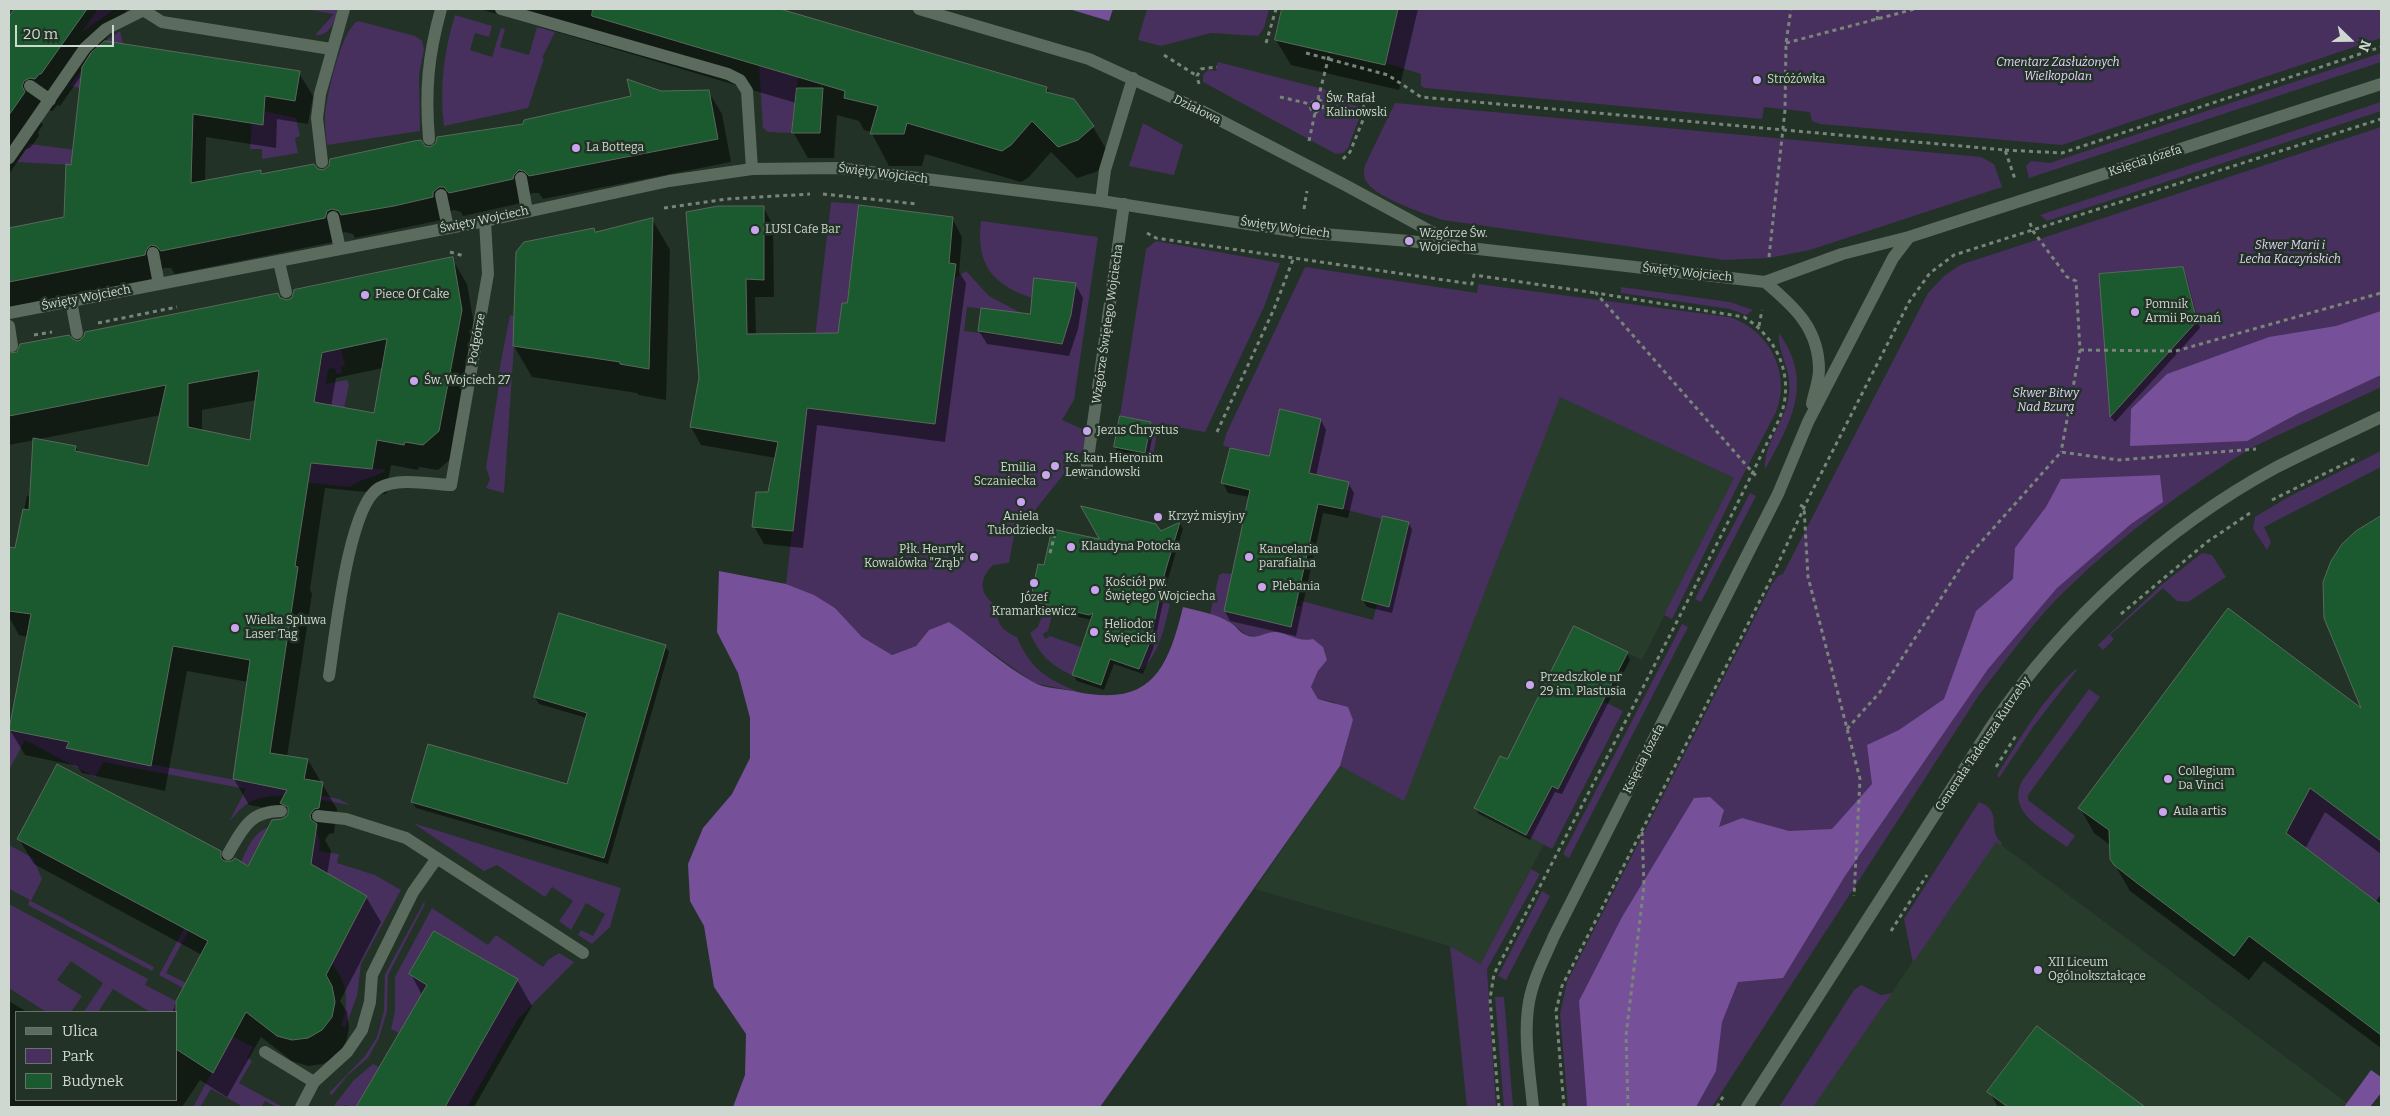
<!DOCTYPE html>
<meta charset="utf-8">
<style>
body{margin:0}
#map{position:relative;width:2390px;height:1116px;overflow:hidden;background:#233226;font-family:Bitter,serif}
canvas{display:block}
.frame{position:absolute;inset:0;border:10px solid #cfd8d0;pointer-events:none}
.legend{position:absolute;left:15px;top:1011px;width:162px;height:90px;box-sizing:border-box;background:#233226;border:1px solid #68746a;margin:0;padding:6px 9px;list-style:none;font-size:15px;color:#cfd8d0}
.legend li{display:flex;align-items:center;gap:10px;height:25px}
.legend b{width:25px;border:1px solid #68746a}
.north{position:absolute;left:2325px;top:15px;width:50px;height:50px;-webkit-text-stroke:4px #233226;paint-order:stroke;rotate:112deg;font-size:14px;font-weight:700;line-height:20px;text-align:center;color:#cfd8d0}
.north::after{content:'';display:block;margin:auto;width:18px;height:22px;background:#cfd8d0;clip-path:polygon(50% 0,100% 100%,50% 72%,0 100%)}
.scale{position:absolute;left:15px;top:25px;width:99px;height:22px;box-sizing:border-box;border:2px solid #cfd8d0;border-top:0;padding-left:6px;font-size:15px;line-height:18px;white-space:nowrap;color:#cfd8d0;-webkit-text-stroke:4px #233226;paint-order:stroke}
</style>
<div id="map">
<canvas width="2390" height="1116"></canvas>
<div class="frame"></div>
<ul class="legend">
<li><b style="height:6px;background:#5b6b5e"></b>Ulica</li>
<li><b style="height:14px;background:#472f5e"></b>Park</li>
<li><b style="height:14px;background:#1b592e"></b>Budynek</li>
</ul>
<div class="north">N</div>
<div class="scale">20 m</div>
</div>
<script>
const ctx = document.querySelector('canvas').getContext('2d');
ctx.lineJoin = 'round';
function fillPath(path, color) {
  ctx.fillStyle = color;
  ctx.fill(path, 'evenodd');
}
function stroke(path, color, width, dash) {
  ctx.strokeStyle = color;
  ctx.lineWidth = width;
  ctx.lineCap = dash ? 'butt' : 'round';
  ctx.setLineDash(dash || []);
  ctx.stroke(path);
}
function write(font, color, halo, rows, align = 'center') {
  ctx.font = font + ' Bitter,serif';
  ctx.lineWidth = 5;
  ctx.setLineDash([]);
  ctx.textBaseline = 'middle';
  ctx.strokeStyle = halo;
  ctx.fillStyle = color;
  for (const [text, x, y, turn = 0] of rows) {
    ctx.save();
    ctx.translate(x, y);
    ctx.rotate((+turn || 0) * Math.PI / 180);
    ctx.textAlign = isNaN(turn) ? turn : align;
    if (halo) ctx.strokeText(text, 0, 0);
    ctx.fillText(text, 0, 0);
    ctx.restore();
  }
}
fillPath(new Path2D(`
 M1560,396L1734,478L1642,660L1628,653L1558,789L1552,786L1526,834L1544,844L1481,963L1487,969L1450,946L1255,889L1340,766L1404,800Z
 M1996,841L2347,1103L2344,1107H1813Z`), '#283c2c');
fillPath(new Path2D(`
 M98,9H115L82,32Z
 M303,9H338C334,22 331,36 315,35L334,14Z
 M1147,9H1269L1264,28L1258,36L1211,33L1161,46L1138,40Z
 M1398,9H2381V38L2062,145L1820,124L1812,121L1810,112L1764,107L1762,119L1425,88L1421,86V74L1386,63Z
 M455,15L492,26L489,37L475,33L470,50L492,57L501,28L505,29L500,47L529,55L537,27L555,32L542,58L544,59L528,108L444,126C439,89 444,51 455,15Z
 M358,21L415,36L422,41L424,49L419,75L420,131L327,145C326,136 325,127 325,118C326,98 341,30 358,21Z
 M120,31L123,44L99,92L70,86L101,44Z
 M2381,53V62L2029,178L2026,166L2031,161L2050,163Z
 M1218,62L1354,97L1352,104L1360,107L1361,113L1348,148L1343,153L1336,154L1203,82V75L1208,70L1216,71Z
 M759,64L798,75L792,133L768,132L763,128Z
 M2381,102V111L2047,221L2040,215Z
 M1395,103L1981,157L1994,164L2002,187L1810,250L1769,258L1724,260L1443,220C1425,214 1374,197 1366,181C1363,176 1364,170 1365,165Z
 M263,111L296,118L300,136L295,138L298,153L262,159V149H250L252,123L262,125Z
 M1143,123L1183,145L1174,175L1129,166Z
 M2381,127V387L2253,447C2187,487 2125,533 2069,587C2035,619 2007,659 1979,695L1712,1107H1568L1560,1014L1567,982L1772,584L1778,576L1783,574L1928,293L1944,276L1960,265Z
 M30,144L106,154V158L71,165L17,162Z
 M831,202L859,204L847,303H842L829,411L935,424L954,279L966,271L989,296L1021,313L967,307L964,331L1062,343L1076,283L1035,278L1032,298C991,284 976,264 981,221L1098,237L1074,400L1062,420L1087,431L1083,450L1032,514C1013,523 1013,543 1009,563L993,565C978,579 979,596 998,606C995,622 1002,631 1017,637C1031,670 1046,678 1078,692L1034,683L949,622L929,630L916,646L892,655L862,637L835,608L786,584Z
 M1156,241L1280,263L1264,307L1205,432L1159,424L1153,455L1145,453L1151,422L1120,416L1146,249Z
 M1305,267L1477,293L1478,284L1729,317C1768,329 1792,372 1776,412L1740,481L1672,619L1664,615L1734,478L1560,397L1404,801L1340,766L1353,720L1334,702L1318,699L1311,687L1318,671L1327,660L1313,639L1300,641L1288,635L1274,632L1261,637L1246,635L1232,623L1210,614L1219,575L1222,573L1232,574L1224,611L1290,627L1295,605L1301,607L1302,601L1373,620L1377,604L1389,607L1409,522L1383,516L1382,519L1343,509L1349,482L1309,473L1321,419L1280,410L1269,456L1223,446L1226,434Z
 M1621,287L1730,302L1753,310L1746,315L1730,309L1621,293Z
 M510,315L514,316V346L504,493L486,488L490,479L486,468L501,372H499Z
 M1779,333C1815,384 1790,423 1765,470C1763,442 1787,421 1789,393C1792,369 1777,352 1779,333Z
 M341,349L345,366H341L342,373L336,374L335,368L328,369L326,384L347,380L349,385L344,408L305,401L298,462L386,470C375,478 361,478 350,487L276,479L289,375L318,378L324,350L326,352Z
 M2381,451V467L2264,527L2271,542L2267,550L2253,529L2255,517L2290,496Z
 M1750,493L1756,496L1701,602L1695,599Z
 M2202,553L2212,555L2226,577L2188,602L2177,601L2163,588L2110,635L2114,639L2103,650L2098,645L2160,586Z
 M1160,602L1170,604C1164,629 1160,651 1142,670L1138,665L1143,646L1149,648L1150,642L1145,641L1148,626L1154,627L1156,619L1150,616L1154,604L1158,605Z
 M1046,605L1054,607L1048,631L1043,634L1045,639L1050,636L1081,647L1072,675C1050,665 1040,655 1030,633L1038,627Z
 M1682,624L1688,627L1569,858L1563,854Z
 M2076,669L2077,670L2033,727L1999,778L1997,775C2020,739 2043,697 2076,669Z
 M2089,689L2100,697L2028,795V800L2075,836L2067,847C2045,830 2006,813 2022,781Z
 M1603,701L1623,711L1552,849L1526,835L1552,786L1558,789Z
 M9,730L123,753L122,759L339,799L350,805C323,801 277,789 252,801C243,805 236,814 229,822L246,789L103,762L95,777L25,740L9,770Z
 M2287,770L2381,841V893L2376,901L2273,824L2291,820L2297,812Z
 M1979,802C2004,811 1986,830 2002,843L2001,845L1996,842L1913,963L1904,919Z
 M413,823L621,888L610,927L592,944L578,935L581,930L593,936L605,914L586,903L571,930L559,921L573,901L552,887L545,897L497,865L484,871Z
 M279,825L316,830L320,843L319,851L339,854L337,863L375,875L401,890L361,964L357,996L345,1028L341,1025C350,1003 348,982 331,963L367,896L262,839L248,865L241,862C250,843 256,827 279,825Z
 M9,845L33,858L42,879L31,901L154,967L152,971L28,905L30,900L9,889Z
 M1531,869L1540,874L1487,969L1496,1107H1467L1450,946L1484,966L1481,963Z
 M1542,891L1550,896L1506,980L1498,976Z
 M424,902L425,904L388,975L387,1011L379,1038L368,1058L347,1076L332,1095L329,1093L365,1056L377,1037L384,1011L385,974Z
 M198,903L202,905L166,973L186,983L183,988L159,975Z
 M9,904L148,979L145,985L176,1001L174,1006L253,1047L247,1057L252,1061L239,1083L283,1107H276L265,1101L261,1107H240V1105L211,1089L200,1107H193L221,1056L176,1012H150L113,989L98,1012H84L103,983L71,961L57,980L82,996L71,1012H46L9,988Z
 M432,908L488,945L496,935L543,967L548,960L559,953L574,962L518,1019L467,1107H445L518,979L434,931L409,974L427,985L399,1033L391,1029L395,1011V977Z
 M1861,985L1881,995L1892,993L1813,1107H1779L1854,990Z
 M1495,997H1504L1513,1107H1504Z
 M373,1064L379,1067L356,1107L344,1105L343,1107H333L353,1081Z`), '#472f5e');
fillPath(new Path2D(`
 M1069,9H1113L1109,21Z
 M2381,311V375L2299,413L2247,441L2130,446L2131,409L2167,374L2269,337L2336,326Z
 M2160,475L2163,502L2131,524L2057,588L1988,669L1845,876L1783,978L1738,982L1722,1022L1716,1071L1696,1107H1587L1579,1001L1622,917L1694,798L1710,797L1724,810L1719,827L1742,818L1789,831L1832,829L1872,784L1867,745L1899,730L1944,699L1976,611L2013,579L2015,548L2046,507L2061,479Z
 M719,571L786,584L814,595L835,608L862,637L892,655L916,646L929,630L949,622C977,641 1003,665 1033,682C1043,688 1061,689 1073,691C1149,708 1167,673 1183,607C1199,611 1217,614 1231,623C1236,626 1240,633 1246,635C1257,640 1266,631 1276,632C1292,634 1296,642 1313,639L1323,647L1327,660L1318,671L1311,687L1318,699L1348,707L1353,720L1340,766L1100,1107H733L745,1075L746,1034L714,987L704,926L690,901L688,864L703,828L732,794L750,758V718L738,673L717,632Z
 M2371,1070L2381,1077V1093L2370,1107H2344Z`), '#765099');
fillPath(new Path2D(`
 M16,9H128L104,42L299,73L313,96L308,124L277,119L276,148L206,137L205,182L261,172L263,175L324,171L424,147L430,148L661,92L708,91L722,114L731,162L543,199L539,193H532L526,198V202L463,216L461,212L454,210L448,212L446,219L355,238L353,234L345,232L340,234L338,241L175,274L171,268H164L158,273V278L9,307V229L65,218L83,73L60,106L57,105L53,111L49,110L40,119L43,125L38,132L39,136L30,148L26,149L9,174V20Z
 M480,9H775L1047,88L1050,94L1073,100L1093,127L1112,159L1096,172L1077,178L1051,152L1029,177L1021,182L925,154L922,166H889L871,132L864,130L859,121L837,115L834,158H808L793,132L796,103Z
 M1284,9H1418L1399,90L1291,65L1276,40Z
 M763,207L773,225L774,297H755L756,336L839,334L848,305L952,218L962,237L959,272L966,283L945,442L817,425L803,548L764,544L754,526L769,493L776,458L701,445L691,427Z
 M652,219L670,250L666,400L639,395L637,393L532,377L514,346L595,233Z
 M452,259L467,284L476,336L453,457L438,470L419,467L418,470L391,465L386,494L325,488L310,589L312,594L287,757L308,760L337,809L334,833L329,834L325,840L331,851L327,875L366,897L381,922L340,1001L347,1012L349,1028L346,1043L336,1056L323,1064L308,1066L292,1061L261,1037L227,1097L200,1080L182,1107H9V1001L27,1012H16V1100H176V1012H172L202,955L34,864L19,839L220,852L226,862L249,867L289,814L287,812L249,805L234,779L248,682L187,671L165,791L82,773L77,766L25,755L10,730L28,637L19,635L9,617V587L27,495L31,498L76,447L79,453L149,467L161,415L9,445V355L79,342L280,299L288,301ZM383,368L375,415L331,407L336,378ZM257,400L251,442L202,431V410Z
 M2183,268L2186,275L2200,328L2115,422L2111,417L2101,275Z
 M1075,284L1083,298L1078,329L1069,356L987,344L979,331L1031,316Z
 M1321,420L1326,430L1316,476L1348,483L1354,493L1348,518L1323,513L1296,636L1230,621L1225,611L1250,497L1228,493L1223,483L1270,458Z
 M1151,423L1154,429L1148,459L1119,453L1115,447Z
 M2381,521V854L2325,812L2305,849L2376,902L2381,895V1048L2264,961L2249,980L2130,891L2115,865L2110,845L2094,833L2080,808L2364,712L2357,533Z
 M1180,523L1183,529L1168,579L1153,649L1143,674L1114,664L1104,690L1077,681L1073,674L1092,620L1035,607L1032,601L1045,566L1101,541L1160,533Z
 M1409,523L1412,530L1392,613L1367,607L1363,600Z
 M665,646L669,652L608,864L416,808L412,802L567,786L587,718L539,704L535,697Z
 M1627,653L1630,660L1562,794L1555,792L1530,840L1479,814L1475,808L1508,761Z
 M411,974L517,980L532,1006L474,1107H358L422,995Z
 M2037,1028L2143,1107H1998L1989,1092Z`), '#0007');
const building = new Path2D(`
 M15,9H87L41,74H39L35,79L30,78L24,81L22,86L25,92L9,115V17Z
 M593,9H780L1047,87L1046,92L1074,99L1094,126L1078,140L1058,147L1032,121L1011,145L1002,151L907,123L904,134H870L878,106L844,98L845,91L592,16Z
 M1282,9H1398L1385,65L1275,40Z
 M105,41L300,71L295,101L265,96L263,125L193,114L191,183L261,170V174L314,164L318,169L323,170L329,166L330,159L414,141L421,140L425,146L430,147L436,143L437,137L523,124L524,120L631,96L627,79L661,91L709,90L718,139L529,176L524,171L519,170L514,175L513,179L449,193L444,187H439L433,192V197L394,206L341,215L339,211L332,209L327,211L325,218L161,251L156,246L151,245L146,250L145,255L9,282V228L64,217L66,164L71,165L82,67L91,53Z
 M797,88H823L820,133H792Z
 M859,205L953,217L949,263L956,264L935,424L807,408L793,531L752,527L756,492H768L778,442L690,427L699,378L686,212L718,206H764V280L746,279L747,334L838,333L842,303H847Z
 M653,218L649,369L620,364V362L513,346L516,252L524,242L594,228L595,232Z
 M453,257L462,310L439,431L423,445L405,442L404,445L377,440L372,469L311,463L295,566L298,567L270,753L308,759L304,779L323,782L319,808L314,809L310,815L311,820L317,824L311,864L367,896L326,975L332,986L335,1002L332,1017L322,1030L308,1038L292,1040L277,1036L246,1012L213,1073L176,1049V1001L208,941L17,839L57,764L221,851V858L224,861H232L235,858L248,866L272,820L282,819L288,815V807L280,803L287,790L233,779L250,660L173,646L151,766L66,748L69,742L9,730L31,614L9,611V547L15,548L23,509L29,510L33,438L76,446L75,451L148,466L166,385L9,416V353L17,352L20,344L69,335L74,340L79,341L84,336L85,332L278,293L280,298L287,300L292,298L294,290ZM387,339L374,413L314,402L322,353ZM259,371L250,440L188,427V384Z
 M2183,267L2197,321L2110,417L2099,274Z
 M1034,278L1076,283L1071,315L1062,344L978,331L981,308L1030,314Z
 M1280,409L1321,419L1309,473L1349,482L1343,509L1318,504L1291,627L1224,611L1250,490L1221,483L1230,448L1269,456Z
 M1120,416L1151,422L1145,453L1114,447Z
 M1081,506L1156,524L1161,531L1180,522L1165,572L1150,642L1139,669L1110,659L1101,685L1072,675L1093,613L1089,615L1030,601L1038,564L1044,565L1052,529L1099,539Z
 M1383,516L1409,522L1389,607L1362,600Z
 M2381,516V841L2310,788L2286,833L2381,905V1035L2249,936L2234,956L2137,883L2114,865L2110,859L2109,830L2078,808L2228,608L2361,708L2324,618L2323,582L2331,561L2342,544L2356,531Z
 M559,613L666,645L604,858L411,802L428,744L567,784L587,713L534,697Z
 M1574,626L1628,652L1558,789L1552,786L1526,835L1474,808L1500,756L1507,759Z
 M434,931L518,979L445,1107H356L427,985L409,974Z
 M2037,1026L2145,1107H2008L1987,1092Z`);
fillPath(building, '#1b592e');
stroke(building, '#59695c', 1);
stroke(new Path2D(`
 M1877,20L1878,9
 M1266,43L1276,9
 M1786,43L1915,9
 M1306,53L1388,75L1421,97L2005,150L2015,179
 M1164,55L1197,76
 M1199,84L1197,76L1201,69L1217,67
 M1280,97L1310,104
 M1318,99L1321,101L1323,107L1315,113L1311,109L1310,104L1318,99L1330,52
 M1323,107L1352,115
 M1309,141L1315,113
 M2005,150L2062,153L2381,47
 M1343,159L1350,152L1365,115C1366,105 1361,103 1353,100
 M823,194L917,204
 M664,208L727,199L810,194
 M1304,209L1307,191
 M2030,223L2033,231L2067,277L2076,281L2080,350L2061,452
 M1147,233L1156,238L1472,284L1474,275L1596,293
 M450,252L464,256
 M1769,257L1785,110L1786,43L1791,9
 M98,323L177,307
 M1759,326L1762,310
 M34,335L52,332
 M2080,350L2176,351L2381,293
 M1217,432L1274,309L1294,257
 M2272,500L2358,457
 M1800,505L1804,507L1808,577L1860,779L1854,896
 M1050,553L1056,530
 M2121,614L2207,542L2253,511
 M1847,729L1880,692L1967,558L2061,452L2119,460L2256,449
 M1996,767L2017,734
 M1891,931L1927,875
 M1499,1107L1490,999L1494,974C1565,839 1635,703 1705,567C1725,528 1745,489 1764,449C1771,435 1781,419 1784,404C1791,368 1774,336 1744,317L1596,293L1753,473L1759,478
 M1564,1107L1556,1011L1562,986L1769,583L1809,497L1909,302L1930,273L1954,255L2381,119
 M1628,1107L1626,1035L1644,886L1642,831
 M1717,1107L1724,1095`), '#78857a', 3, [4, 4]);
stroke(new Path2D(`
 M501,9L728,74L740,80L747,91L752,169
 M143,10L162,22L331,49
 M30,86L50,100
 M429,139C425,90 428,56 441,9
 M9,158L85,48L106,29L146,9
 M322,162L317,118L320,94L344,9
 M521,178L527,211
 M441,195L448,228
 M333,217L340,249
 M153,253L159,284
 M279,262L286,292
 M71,301L77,333
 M9,326L12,346
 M1086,473L1124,204
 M329,676C335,638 348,506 379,488C398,477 430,484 451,485
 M318,816L346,819L406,838L583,953
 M228,854C242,830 249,811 281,811
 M265,1052L314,1082
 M301,1107L314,1082L347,1052L362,1030L370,1002L372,975L413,892L437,858`), '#5b6b5e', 12);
stroke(new Path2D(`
 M919,9L1089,59L1202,111L1345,185L1454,244
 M1101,201L1105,170L1133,78
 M1765,282C1795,307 1819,329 1819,370C1819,381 1814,393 1812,404
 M9,313L485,221L669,181L752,169L838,168L1101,201L1299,232L1409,241L1765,282L1842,254L1909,237L2381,84
 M451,485L488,274L485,221
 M1533,1107C1530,1074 1523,1035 1529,1002C1533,979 1545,957 1554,936L1778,494L1808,422L1893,258L1909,237`), '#5b6b5e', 12);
stroke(new Path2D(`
 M1747,1107L1993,724C2063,621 2166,527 2275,468C2310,450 2346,434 2381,417`), '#5b6b5e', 12);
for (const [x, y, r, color] of [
 [1757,80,5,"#c9a5ee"],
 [1316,106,5,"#c9a5ee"],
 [576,148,5,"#c9a5ee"],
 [755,230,5,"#c9a5ee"],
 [1409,241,5,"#c9a5ee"],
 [365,295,5,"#c9a5ee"],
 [2135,312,5,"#c9a5ee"],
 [414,381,5,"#c9a5ee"],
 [1087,431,5,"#c9a5ee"],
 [1055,466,5,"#c9a5ee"],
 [1046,475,5,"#c9a5ee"],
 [1021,502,5,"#c9a5ee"],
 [1158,517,5,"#c9a5ee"],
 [1071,547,5,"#c9a5ee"],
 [974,557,5,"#c9a5ee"],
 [1249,557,5,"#c9a5ee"],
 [1034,583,5,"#c9a5ee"],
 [1262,587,5,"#c9a5ee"],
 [1095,590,5,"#c9a5ee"],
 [235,628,5,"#c9a5ee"],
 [1094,632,5,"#c9a5ee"],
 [1530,685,5,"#c9a5ee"],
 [2168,779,5,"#c9a5ee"],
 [2163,812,5,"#c9a5ee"],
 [2038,970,5,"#c9a5ee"]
]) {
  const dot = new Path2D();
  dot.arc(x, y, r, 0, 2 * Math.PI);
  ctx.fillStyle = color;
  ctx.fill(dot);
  stroke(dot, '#233226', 2);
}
write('italic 12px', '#e5d2fb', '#233226', [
 ["Cmentarz Zasłużonych",2058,63],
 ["Wielkopolan",2058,77],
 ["Skwer Marii i",2290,246],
 ["Lecha Kaczyńskich",2290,260],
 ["Skwer Bitwy",2046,394],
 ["Nad Bzurą",2046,408]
]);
write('12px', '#cfd8d0', '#233226', [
 ["Stróżówka",1767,80],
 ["Św. Rafał",1326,99],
 ["Kalinowski",1326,113],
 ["La Bottega",586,148],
 ["LUSI Cafe Bar",765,230],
 ["Wzgórze Św.",1419,234],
 ["Wojciecha",1419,248],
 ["Piece Of Cake",375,295],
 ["Pomnik",2145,305],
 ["Armii Poznań",2145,319],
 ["Św. Wojciech 27",424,381],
 ["Jezus Chrystus",1097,431],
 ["Ks. kan. Hieronim",1065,459],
 ["Lewandowski",1065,473],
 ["Emilia",1036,468,"right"],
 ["Sczaniecka",1036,482,"right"],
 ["Aniela",1021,517,"center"],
 ["Tułodziecka",1021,531,"center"],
 ["Krzyż misyjny",1168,517],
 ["Klaudyna Potocka",1081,547],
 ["Płk. Henryk",964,550,"right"],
 ["Kowalówka \"Zrąb\"",964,564,"right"],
 ["Kancelaria",1259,550],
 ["parafialna",1259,564],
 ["Kościół pw.",1105,583],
 ["Świętego Wojciecha",1105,597],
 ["Plebania",1272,587],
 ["Józef",1034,598,"center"],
 ["Kramarkiewicz",1034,612,"center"],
 ["Wielka Spluwa",245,621],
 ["Laser Tag",245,635],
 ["Heliodor",1104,625],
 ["Święcicki",1104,639],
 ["Przedszkole nr",1540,678],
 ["29 im. Plastusia",1540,692],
 ["Collegium",2178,772],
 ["Da Vinci",2178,786],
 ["Aula artis",2173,812],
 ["XII Liceum",2048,963],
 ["Ogólnokształcące",2048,977]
], 'left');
write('12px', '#cfd8d0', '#233226', [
 ["Działowa",1197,110,26],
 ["Księcia Józefa",2145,161,-18],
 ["Święty Wojciech",883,174,7],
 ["Święty Wojciech",484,220,-12],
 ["Święty Wojciech",1285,228,8],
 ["Święty Wojciech",1687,273,6],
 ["Święty Wojciech",86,298,-11],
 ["Wzgórze Świętego Wojciecha",1108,324,-82],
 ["Podgórze",477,339,-80],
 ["Generała Tadeusza Kutrzeby",1983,744,-56],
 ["Księcia Józefa",1644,759,-63]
]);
</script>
